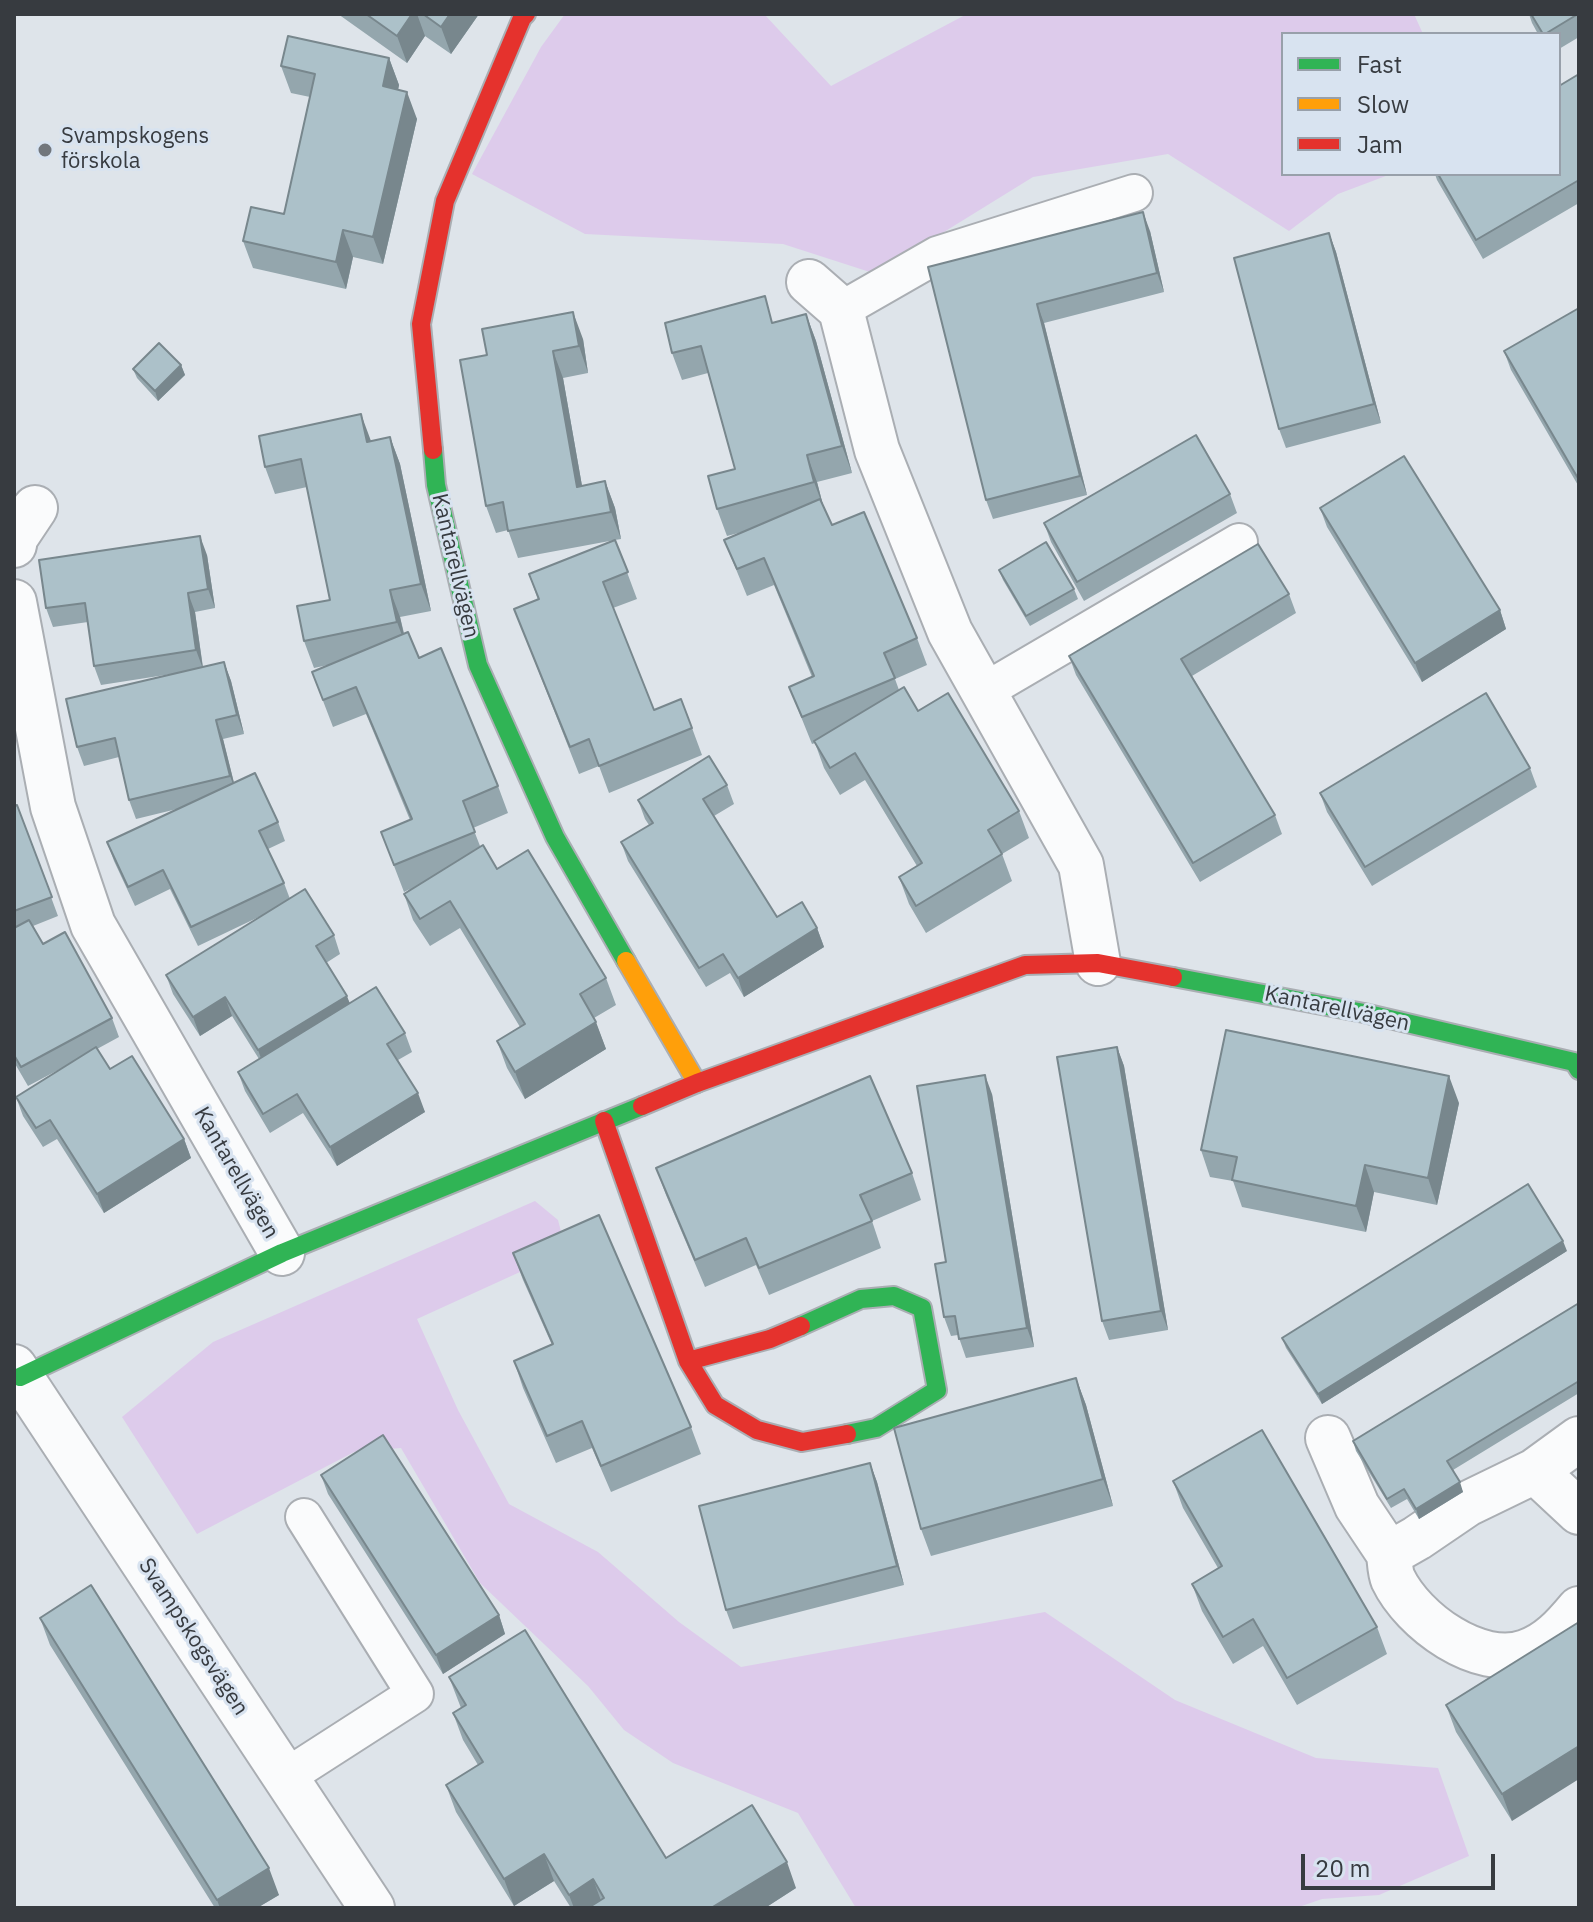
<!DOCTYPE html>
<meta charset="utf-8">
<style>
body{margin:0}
#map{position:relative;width:1593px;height:1922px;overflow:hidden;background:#dee4ea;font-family:"IBM Plex Sans",sans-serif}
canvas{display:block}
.frame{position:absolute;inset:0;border:16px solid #373b40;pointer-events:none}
.legend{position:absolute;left:1281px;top:32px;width:280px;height:144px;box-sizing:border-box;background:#d8e3f0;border:2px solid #98a0aa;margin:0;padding:10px 14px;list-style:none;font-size:24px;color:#373b40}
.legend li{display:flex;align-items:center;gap:16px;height:40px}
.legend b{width:40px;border:2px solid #98a0aa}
.scale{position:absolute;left:1301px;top:1854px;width:194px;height:36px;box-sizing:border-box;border:4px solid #373b40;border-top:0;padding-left:10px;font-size:24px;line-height:28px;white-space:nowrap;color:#373b40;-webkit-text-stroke:6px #d8e3f0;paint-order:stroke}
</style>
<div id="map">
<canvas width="1593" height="1922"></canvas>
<div class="frame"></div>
<ul class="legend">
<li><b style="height:10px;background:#30b455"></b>Fast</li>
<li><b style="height:10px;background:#ff9f0a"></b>Slow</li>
<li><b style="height:10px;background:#e5322d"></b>Jam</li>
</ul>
<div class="scale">20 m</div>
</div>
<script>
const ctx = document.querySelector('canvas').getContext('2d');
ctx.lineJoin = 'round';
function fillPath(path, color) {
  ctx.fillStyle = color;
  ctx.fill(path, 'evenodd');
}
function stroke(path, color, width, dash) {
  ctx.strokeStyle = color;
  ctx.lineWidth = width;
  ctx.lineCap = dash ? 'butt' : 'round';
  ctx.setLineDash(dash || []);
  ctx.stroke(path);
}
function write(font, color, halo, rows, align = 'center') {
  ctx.font = font + ' "IBM Plex Sans",sans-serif';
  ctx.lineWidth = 6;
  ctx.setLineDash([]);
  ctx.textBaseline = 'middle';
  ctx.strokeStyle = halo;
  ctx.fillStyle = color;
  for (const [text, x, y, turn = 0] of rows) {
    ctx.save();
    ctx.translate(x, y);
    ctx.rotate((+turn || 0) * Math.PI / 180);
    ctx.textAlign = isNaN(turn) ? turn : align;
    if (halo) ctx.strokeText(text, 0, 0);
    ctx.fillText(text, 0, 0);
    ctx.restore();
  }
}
fillPath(new Path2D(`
 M565,14H764L831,86L967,14H1414L1423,34H1283V174H1391L1338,194L1289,231L1168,154L1033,177L876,274L783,244L585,234L472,174L541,47Z
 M535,1201L558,1220L566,1251L417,1319L458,1410L509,1504L598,1552L679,1622L741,1667L1045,1612L1175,1700L1316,1758L1438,1768L1469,1856L1379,1895L1322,1899L1296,1908H856L798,1813L673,1763L624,1730L588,1686L480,1583L401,1448L354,1452L197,1534L122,1417L213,1342Z`), '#ddcbeb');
const lane = new Path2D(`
 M841,310L937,255L1134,193
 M983,692L1239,542
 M286,1777L415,1694L304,1517`);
const street = new Path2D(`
 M809,282L841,310L877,450L950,632L1081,865L1098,963
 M14,545L15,538L35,508
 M14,602L53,807L93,925L282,1253
 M14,1367L372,1908
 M1328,1438L1357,1506L1389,1554L1417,1538L1467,1504L1535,1471L1579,1439
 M1535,1471L1579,1512
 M1389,1554C1390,1562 1390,1572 1393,1579C1413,1621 1479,1669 1526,1652C1549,1644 1564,1627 1579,1609`);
const fast = new Path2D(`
 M433,450L436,485L478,665L555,837L626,961
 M1173,977L1364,1013L1574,1062L1579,1070
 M801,1326L861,1299L894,1296L922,1308L937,1390L876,1428L847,1434
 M20,1377L282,1253L642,1106`);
const slow = new Path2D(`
 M626,961L697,1083`);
const jam = new Path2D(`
 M433,450L421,324L445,201L522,18L526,14
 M642,1106L697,1083L1025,965L1098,963L1173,977
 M604,1121L688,1361L715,1405L757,1430L802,1442L847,1434
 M688,1361L770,1339L801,1326`);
stroke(lane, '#aaaeb3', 40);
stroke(street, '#aaaeb3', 48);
stroke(fast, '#aaaeb3', 22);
stroke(slow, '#aaaeb3', 22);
stroke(jam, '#aaaeb3', 22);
stroke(lane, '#fafbfc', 36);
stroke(street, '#fafbfc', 44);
stroke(fast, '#30b455', 18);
stroke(slow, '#ff9f0a', 18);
stroke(jam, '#e5322d', 18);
fillPath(new Path2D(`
 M338,14H479L451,54L425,36L407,63Z
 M1529,14H1579V37L1559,49V34H1538L1532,23Z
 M389,58L399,85L398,90L417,119L383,264L353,257L346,289L253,268L243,241L284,214L310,97L291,93L281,66Z
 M1579,74V203L1483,259L1437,180L1435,174H1559Z
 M1150,231L1164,292L1044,323L1087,495L993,519L986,500L928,267Z
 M1329,233L1336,252L1381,423L1286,448L1279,429Z
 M1579,308V487L1511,370L1504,351Z
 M806,314L816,341L852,473L817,482L823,505L832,525L917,638L927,665L895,679L899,690L918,711L1019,811L1029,838L1002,854L1012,881L926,933L909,904L899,877L917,866L865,780L840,795L824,768L815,743L812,744L789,687L812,677L774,585L747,596L724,540L746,531L727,536L717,509L735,469L708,373L682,380L672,353Z
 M583,339L588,373L563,378L582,486L605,481L615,508L621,539L615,540L637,599L613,608L654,710L692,728L702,755L609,793L599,766L579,774L514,609L538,600L529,574L615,540L518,558L508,530L496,533L486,506L460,360Z
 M181,365L185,375L158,401L137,378L133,369Z
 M390,437L400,464L431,611L400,617L404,633L498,786L508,813L473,828L480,846L497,869L606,978L616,1005L594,1018L606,1049L525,1099L507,1068L497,1041L520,1027L460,928L430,946L413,920L404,894L410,889L404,892L381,832L410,820L366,714L333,727L312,672L328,665L314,668L304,641L330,600L307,487L275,494L265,467Z
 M1230,494L1237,513L1084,601L1051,542L1044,523Z
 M1320,508L1500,610L1506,629L1422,682L1327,527Z
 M207,555L215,608L195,612L203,667L224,662L231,681L244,734L223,739L234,783L278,822L285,841L268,849L284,883L290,899L334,935L340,954L326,963L350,1003L405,1033L412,1052L398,1060L425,1112L337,1166L303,1113L270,1133L245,1091L238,1072L259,1059L232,1016L200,1036L173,994L166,975L263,915L198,946L170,889L135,906L114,861L107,842L177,809L136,819L129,800L119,757L84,766L77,747L178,673L101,685L94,666L88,622L53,627L46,608Z
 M999,570L1074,589L1078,599L1030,626L1003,580Z
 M1289,594L1296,613L1192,676L1275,815L1282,834L1200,882L1076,675L1069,656Z
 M1530,768L1537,787L1372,886L1327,812L1320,793Z
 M727,785L734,804L714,816L777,917L817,928L824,947L744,997L730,973L706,987L628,861L621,842L649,825L645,819L638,800Z
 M17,805L58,916L33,926L43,944L112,1018L119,1037L97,1049L110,1069L184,1139L191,1158L104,1213L57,1139L43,1147L23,1116L16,1097L62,1068L28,1086L14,1062V806Z
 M1117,1047L1124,1066L1168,1330L1109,1340L1102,1321Z
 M992,1094L1034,1347L966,1358L958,1335L951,1336L944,1317L946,1262Z
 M1459,1103L1437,1205L1374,1192L1366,1232L1242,1207L1233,1181L1210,1177L1201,1150Z
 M656,1168L912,1173L921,1200L872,1221L881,1248L769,1295L756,1265L705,1287L666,1195Z
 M1567,1251L1322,1404L1286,1348L1282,1338Z
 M513,1253L691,1427L701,1454L611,1492L592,1448L556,1463L523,1388L514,1361L552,1345L523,1280Z
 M1579,1303V1393L1453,1470L1463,1492L1419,1519L1407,1499L1391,1508L1356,1451L1353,1441Z
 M1076,1378L1086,1405L1113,1506L931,1556L921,1529Z
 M870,1463L877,1482L904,1585L733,1629L726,1610Z
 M321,1475L499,1615L505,1634L443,1674L328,1494Z
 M1173,1481L1377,1627L1387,1654L1297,1705L1263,1646L1233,1664L1202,1611L1192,1584L1218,1568L1183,1508Z
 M40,1618L279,1895L257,1908H215L50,1645Z
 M1579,1622L1512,1821L1456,1732L1446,1705Z
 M449,1677L666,1858L796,1888L765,1908H571L554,1881L514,1906L456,1812L446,1785L478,1765L463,1740L453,1713L461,1708Z`), '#94a6ad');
fillPath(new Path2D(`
 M412,14H417L425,36L407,63L397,36Z
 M450,14H479L451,54L441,27Z
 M389,58L399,85L393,113L383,86Z
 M407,92L417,119L383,264L373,237Z
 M1143,212L1150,231L1164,292L1157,273Z
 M343,230L353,257L346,289L336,262Z
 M1329,233L1336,252L1381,423L1374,404Z
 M1037,304L1044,323L1087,495L1080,476Z
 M573,312L583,339L588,373L579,346Z
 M806,314L816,341L852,473L842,446Z
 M553,351L563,378L587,514L577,487Z
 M181,365L185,375L158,401L155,391Z
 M361,414L371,441L367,442Z
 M390,437L400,464L431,611L421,584Z
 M807,455L817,482L824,509L814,482Z
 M605,481L615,508L621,539L611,512Z
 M200,536L207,555L215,608L208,589Z
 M390,590L400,617L407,649L397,622Z
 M188,593L195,612L203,669L196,650Z
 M1500,610L1506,629L1422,682L1415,663Z
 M224,662L231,681L244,734L237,715Z
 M216,720L223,739L237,795L230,776Z
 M817,928L824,947L744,997L738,978Z
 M347,996L354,1015L265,1069L258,1050Z
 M225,997L232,1016L200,1036L193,1017Z
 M596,1022L606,1049L525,1099L515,1072Z
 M1117,1047L1124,1066L1168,1330L1161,1311Z
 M985,1075L992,1094L1034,1347L1027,1328Z
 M1449,1076L1459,1103L1437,1205L1428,1178Z
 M418,1093L425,1112L337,1166L330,1147Z
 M184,1139L191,1158L104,1213L97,1194Z
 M1365,1165L1374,1192L1366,1232L1356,1206Z
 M1563,1241L1567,1251L1322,1404L1318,1394Z
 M1076,1378L1086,1405L1113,1506L1103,1479Z
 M870,1463L877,1482L904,1585L897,1566Z
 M1460,1482L1463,1492L1419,1519L1416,1509Z
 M499,1615L505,1634L443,1674L436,1655Z
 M1579,1746V1779L1512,1821L1502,1794Z
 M544,1854L554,1881L514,1906L504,1879Z
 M787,1862L796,1888L765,1908H711Z
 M269,1868L279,1895L257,1908H220L217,1900Z
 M593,1879L603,1906L600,1908H574L569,1895Z`), '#78878d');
const building = new Path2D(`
 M366,14H412L397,36Z
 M423,14H450L441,27Z
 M1531,14H1578L1545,34H1543Z
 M288,36L389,58L383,86L407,92L373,237L343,230L336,262L243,241L251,207L284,214L315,74L281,66Z
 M1579,74V180L1476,240L1438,174H1559V86Z
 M1143,212L1157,273L1037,304L1080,476L986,500L928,267Z
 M1329,233L1374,404L1279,429L1234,258Z
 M765,296L772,323L806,314L842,446L807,455L814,482L717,509L708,476L735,469L701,346L672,353L665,323Z
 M1579,308V480L1504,351Z
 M573,312L579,346L553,351L577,487L605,481L611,512L508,531L503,502L486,506L460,360L487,355L482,329Z
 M159,343L181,365L155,391L133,369Z
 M361,414L367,442L390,437L421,584L390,590L397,622L304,641L297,606L330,600L301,459L265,467L259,436Z
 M1196,435L1230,494L1077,582L1044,523Z
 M1404,456L1500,610L1415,663L1320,508Z
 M820,499L832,525L864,512L917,638L884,653L895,678L802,717L789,687L814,676L764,558L737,569L724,540Z
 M200,536L208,589L188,593L196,650L94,666L85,603L46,608L39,560Z
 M615,540L628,572L603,582L654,710L681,699L692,728L599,766L589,739L570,747L514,609L539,599L529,574Z
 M1046,542L1074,589L1026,616L999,570Z
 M1258,544L1289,594L1181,659L1275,815L1193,863L1069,656Z
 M408,632L419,658L441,648L498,786L463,801L475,832L394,865L381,832L412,819L356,687L323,700L312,672Z
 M224,662L237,715L216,720L230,776L129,800L115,738L77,747L66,699Z
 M904,687L918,711L948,693L1019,811L988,830L1002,854L916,906L899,877L922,863L855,753L830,768L814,741Z
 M1486,693L1530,768L1365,867L1320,793Z
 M709,756L727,785L703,799L777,917L802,902L817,928L738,978L723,954L699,968L621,842L653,823L638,800Z
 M255,773L278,822L259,831L284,883L191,927L163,870L128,887L107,842Z
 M17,805L52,897L14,911V806Z
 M483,845L497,869L528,850L606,978L580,994L596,1022L515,1072L497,1041L525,1024L450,901L420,919L404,894Z
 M305,889L334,935L316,946L347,996L258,1050L225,997L193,1017L166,975Z
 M29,920L43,944L65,932L112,1018L21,1067L14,1055V928Z
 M376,987L405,1033L387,1044L418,1093L330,1147L297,1094L263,1114L238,1072Z
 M1226,1030L1449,1076L1428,1178L1365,1165L1356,1206L1232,1180L1237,1157L1201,1150Z
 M96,1047L110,1069L132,1056L184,1139L97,1194L50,1120L36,1128L16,1097Z
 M1117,1047L1161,1311L1102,1321L1057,1057Z
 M985,1075L1027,1328L959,1339L955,1316L944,1317L935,1264L946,1262L917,1086Z
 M870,1076L912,1173L860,1195L872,1221L759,1268L746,1238L695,1260L656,1168Z
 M1528,1184L1563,1241L1318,1394L1282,1338Z
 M599,1215L691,1427L601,1466L582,1421L547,1436L514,1361L553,1344L513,1253Z
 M1579,1303V1381L1447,1461L1460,1482L1416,1509L1404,1489L1387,1499L1353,1441Z
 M1076,1378L1103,1479L921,1529L894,1428Z
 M1262,1430L1377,1627L1287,1678L1253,1619L1223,1637L1192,1584L1222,1566L1173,1481Z
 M383,1435L499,1615L436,1655L321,1475Z
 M870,1463L897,1566L726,1610L699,1506Z
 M91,1585L269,1868L217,1900L40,1618Z
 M1579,1622V1746L1502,1794L1446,1705Z
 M525,1630L666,1858L752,1805L787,1862L711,1908H588L604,1898L593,1879L569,1895L544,1854L504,1879L446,1785L483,1762L453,1713L466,1705L449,1677Z`);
fillPath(building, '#acc1c9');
stroke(building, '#78878d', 2);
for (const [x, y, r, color] of [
 [45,150,8,"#71767c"]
]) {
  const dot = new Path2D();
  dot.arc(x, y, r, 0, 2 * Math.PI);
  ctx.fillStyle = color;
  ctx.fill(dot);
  stroke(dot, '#d8e3f0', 3);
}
write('22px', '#373b40', '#d8e3f0', [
 ["Svampskogens",61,137],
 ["förskola",61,162]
], 'left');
write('22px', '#373b40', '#d8e3f0', [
 ["Kantarellvägen",455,566,77],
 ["Kantarellvägen",1337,1009,12],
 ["Kantarellvägen",236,1173,60],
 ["Svampskogsvägen",193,1637,57]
]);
</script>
